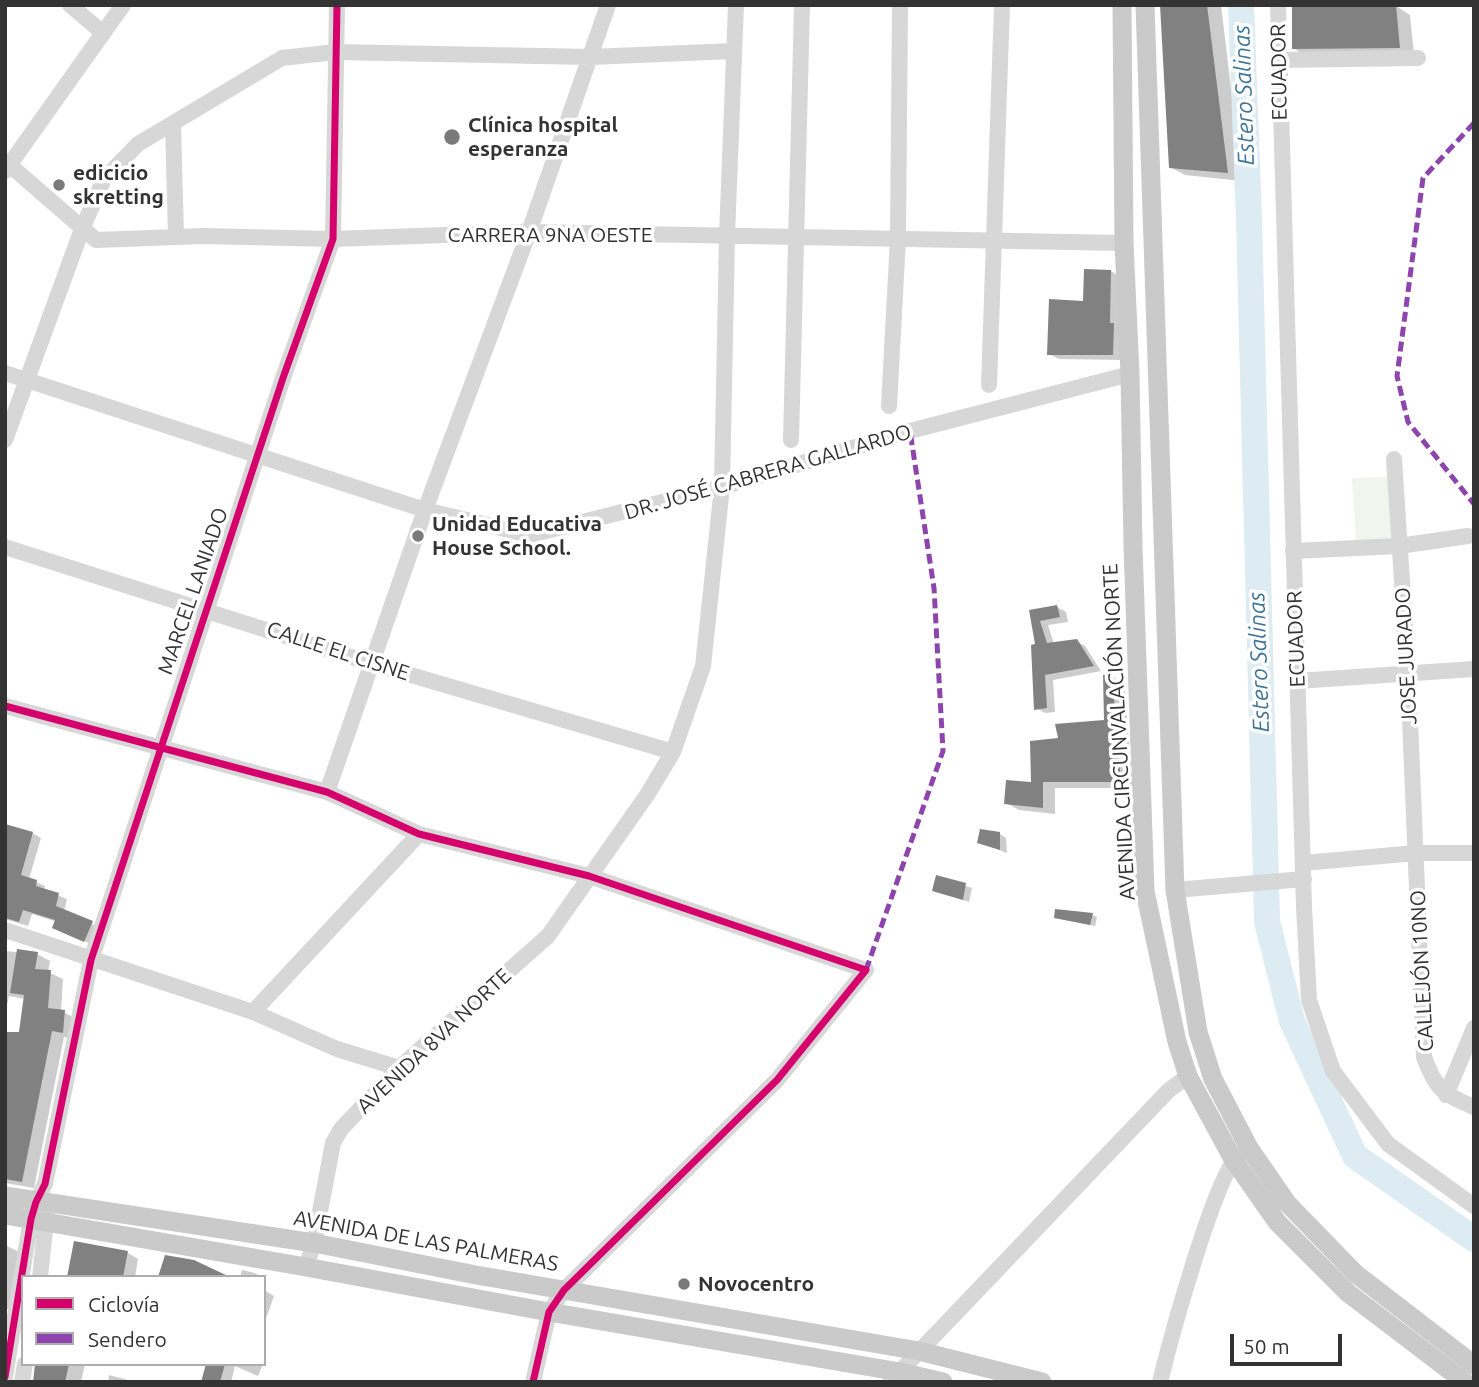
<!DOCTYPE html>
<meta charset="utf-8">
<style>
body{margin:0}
#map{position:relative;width:1479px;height:1387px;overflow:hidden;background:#fff;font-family:Ubuntu,sans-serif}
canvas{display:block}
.frame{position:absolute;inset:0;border:7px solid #333;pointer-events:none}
.legend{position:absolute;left:21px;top:1275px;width:245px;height:91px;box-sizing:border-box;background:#fff;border:2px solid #adadad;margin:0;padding:9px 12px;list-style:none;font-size:21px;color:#333}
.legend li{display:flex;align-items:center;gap:14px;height:35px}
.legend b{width:35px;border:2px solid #adadad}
.scale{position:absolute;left:1230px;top:1334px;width:112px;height:32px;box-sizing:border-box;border:4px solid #333;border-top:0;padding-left:9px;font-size:21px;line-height:24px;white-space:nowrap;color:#333;-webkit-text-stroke:5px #fff;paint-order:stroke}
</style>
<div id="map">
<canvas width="1479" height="1387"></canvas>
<div class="frame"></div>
<ul class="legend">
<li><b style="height:9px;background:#d6006c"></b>Ciclovía</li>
<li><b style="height:9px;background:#8e44ad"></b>Sendero</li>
</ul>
<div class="scale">50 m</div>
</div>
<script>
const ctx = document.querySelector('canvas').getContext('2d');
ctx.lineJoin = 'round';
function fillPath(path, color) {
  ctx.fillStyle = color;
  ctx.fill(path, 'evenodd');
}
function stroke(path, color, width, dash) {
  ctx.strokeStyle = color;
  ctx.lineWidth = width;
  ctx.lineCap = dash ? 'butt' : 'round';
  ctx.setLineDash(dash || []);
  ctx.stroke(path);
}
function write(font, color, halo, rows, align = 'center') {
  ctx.font = font + ' Ubuntu,sans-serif';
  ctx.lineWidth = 7;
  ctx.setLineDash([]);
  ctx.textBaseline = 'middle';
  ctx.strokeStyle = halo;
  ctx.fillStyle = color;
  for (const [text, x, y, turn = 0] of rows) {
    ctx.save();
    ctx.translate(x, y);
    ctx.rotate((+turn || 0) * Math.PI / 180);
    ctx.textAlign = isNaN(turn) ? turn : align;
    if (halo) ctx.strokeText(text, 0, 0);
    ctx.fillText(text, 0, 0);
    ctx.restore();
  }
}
fillPath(new Path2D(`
 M1388,477L1391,539L1356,541L1352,478Z`), '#f1f5ed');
fillPath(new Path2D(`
 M1162,5H1221L1242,181L1185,175L1170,167Z
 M1396,6L1410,15L1414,55L1308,57L1293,48Z
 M1111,271L1120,277L1123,360L1059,359L1049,354L1085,302Z
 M1057,607L1066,612L1068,622L1048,625L1054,644L1076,641L1085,646L1101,671L1053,680L1055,712L1045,713L1036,708L1037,646L1031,611Z
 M1111,676L1124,683L1133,788H1055V814L1019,810L1006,803L1033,784L1060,740L1106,722Z
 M5,833H32L41,838L29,879L45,886L44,890L67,899L64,911L100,928L93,945L63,932L57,922L32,914L28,926L5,919Z
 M1000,834L1006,838L1007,853L979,842Z
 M938,877L972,888L969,902L934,890Z
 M1092,915L1097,917L1095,926L1056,917Z
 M5,951L37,954L50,961L48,972L63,979L61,1011L77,1019L75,1039L64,1037L34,1188L5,1183V1034H20L25,999L9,996L5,1015Z
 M76,1243L128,1253L138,1259L135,1277H69Z
 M5,1245L21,1253L11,1309H5Z
 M242,1270L255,1273L261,1277H240Z
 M264,1290L274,1296L264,1324Z
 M37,1364H85L81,1382H34Z
 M207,1364H263L258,1376L235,1366L231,1382H203Z
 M109,1375L128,1380L131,1382H108Z`), '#0003');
stroke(new Path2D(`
 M1241,5L1249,220L1267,921L1292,1021L1355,1156L1474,1239`), '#ddebf3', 26);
fillPath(new Path2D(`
 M1160,5H1207L1228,173L1169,168Z
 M1292,5H1396L1400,48L1292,49Z
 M1084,269L1111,270L1110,323H1114L1113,355H1047L1049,299L1083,301Z
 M1057,605L1060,617L1040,621L1047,643L1077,639L1094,666L1045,675L1047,708L1034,710L1031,645L1035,644L1029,610Z
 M1112,674L1121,782H1043V808L1004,804L1006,780L1031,782L1030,741L1058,738L1055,724L1104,720L1103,675Z
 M5,824L33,832L21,875L37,880L36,886L59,893L56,906L93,921L84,942L52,928L55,920L23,910L19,922L5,918Z
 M980,829L1000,832V850L977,843Z
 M936,875L966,883L963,900L932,891Z
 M1055,909L1093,913L1090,925L1054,918Z
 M17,949L38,952L35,969L51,970L48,1008L65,1010L63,1033L52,1031L22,1182L5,1179V1032H19L24,995L10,993Z
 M74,1241L128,1251L123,1277H67Z
 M165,1255L194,1260L230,1277H158Z
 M35,1364H69L65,1382H33Z
 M206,1364H225L220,1382H201Z`), '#818181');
stroke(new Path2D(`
 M70,5L103,33
 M1278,5L1304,907L1309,1000L1333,1071L1388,1144L1474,1206
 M1278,60L1418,58
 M173,123L176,237
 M5,161L96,240L203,236L333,239L529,232L1124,243
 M5,171L123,5
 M5,373L425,510L530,535L722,487L910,431L1130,374
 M989,385L1002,5
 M889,406L898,239L900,5
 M5,440L82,229L104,179L138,144L282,58L335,52L591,57L733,51
 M791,440L802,5
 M1394,459L1408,672L1424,1057C1436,1090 1443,1094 1474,1107
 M5,547L370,663L673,752
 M1293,551L1399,546L1468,536
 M1297,681L1474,669
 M5,706L327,792L419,834L589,876L866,970L777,1080L564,1290L549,1312L533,1382
 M327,792L425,510L529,232L608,5
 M1303,863L1416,853H1474
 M1175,890L1304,879
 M5,930L253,1012L337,1049L399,1068
 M253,1012L419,834
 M1446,1095L1474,1028
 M306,1267L314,1243L333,1143L341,1129L399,1068L548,936L647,795L673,752L703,666L722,487L727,236L736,5
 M40,1277L47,1211
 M5,1377L31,1219L36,1202L45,1184L91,960L284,375L333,239L337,5
 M22,1382L25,1364
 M890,1382L1169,1090L1188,1076
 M1160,1382C1169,1345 1216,1171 1239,1155`), '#d7d7d7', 16);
stroke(new Path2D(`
 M1122,5L1124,243L1130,374L1133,547L1145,891L1177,1042L1188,1076L1233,1159L1277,1222L1348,1293L1465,1382
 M1145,5L1175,890L1198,1032L1213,1079L1249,1148L1287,1203L1356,1274L1474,1365
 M5,1196L314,1243L476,1275L919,1351L1042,1382
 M5,1215L306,1267L549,1312L900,1372L943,1382`), '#cacaca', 19);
stroke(new Path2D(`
 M1474,123L1423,178L1397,376L1408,422L1474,504
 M866,970L943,751L934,588L910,431`), '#8e44ad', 5, [10, 5]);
stroke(new Path2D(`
 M5,706L327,792L419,834L589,876L866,970L777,1080L564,1290L549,1312L533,1382
 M5,1377L31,1219L36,1202L45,1184L91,960L284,375L333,239L337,5`), '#d6006c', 7);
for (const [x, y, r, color] of [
 [452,137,9,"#7a7a7a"],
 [59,185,7,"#7a7a7a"],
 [418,536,7,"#7a7a7a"],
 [684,1284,7,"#7a7a7a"]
]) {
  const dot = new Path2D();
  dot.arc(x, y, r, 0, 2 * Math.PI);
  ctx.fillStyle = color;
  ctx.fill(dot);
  stroke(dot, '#fff', 2.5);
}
write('21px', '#333', '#fff', [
 ["ECUADOR",1279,72,-91],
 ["CARRERA 9NA OESTE",550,235],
 ["DR. JOSÉ CABRERA GALLARDO",768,472,-16],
 ["MARCEL LANIADO",193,591,-71],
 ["ECUADOR",1296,639,-92],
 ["CALLE EL CISNE",338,651,18],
 ["JOSE JURADO",1406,656,-93],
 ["AVENIDA CIRCUNVALACIÓN NORTE",1119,732,-93],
 ["CALLEJÓN 10NO",1422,971,-93],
 ["AVENIDA 8VA NORTE",434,1041,-43],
 ["AVENIDA DE LAS PALMERAS",426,1241,10]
]);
write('bold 21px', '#333', '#fff', [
 ["Clínica hospital",468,125],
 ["esperanza",468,149],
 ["edicicio",73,173],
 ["skretting",73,197],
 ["Unidad Educativa",432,524],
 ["House School.",432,548],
 ["Novocentro",698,1284]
], 'left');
write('italic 23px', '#3f7597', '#fff', [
 ["Estero Salinas",1244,95,-92],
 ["Estero Salinas",1259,662,-92]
]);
</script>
